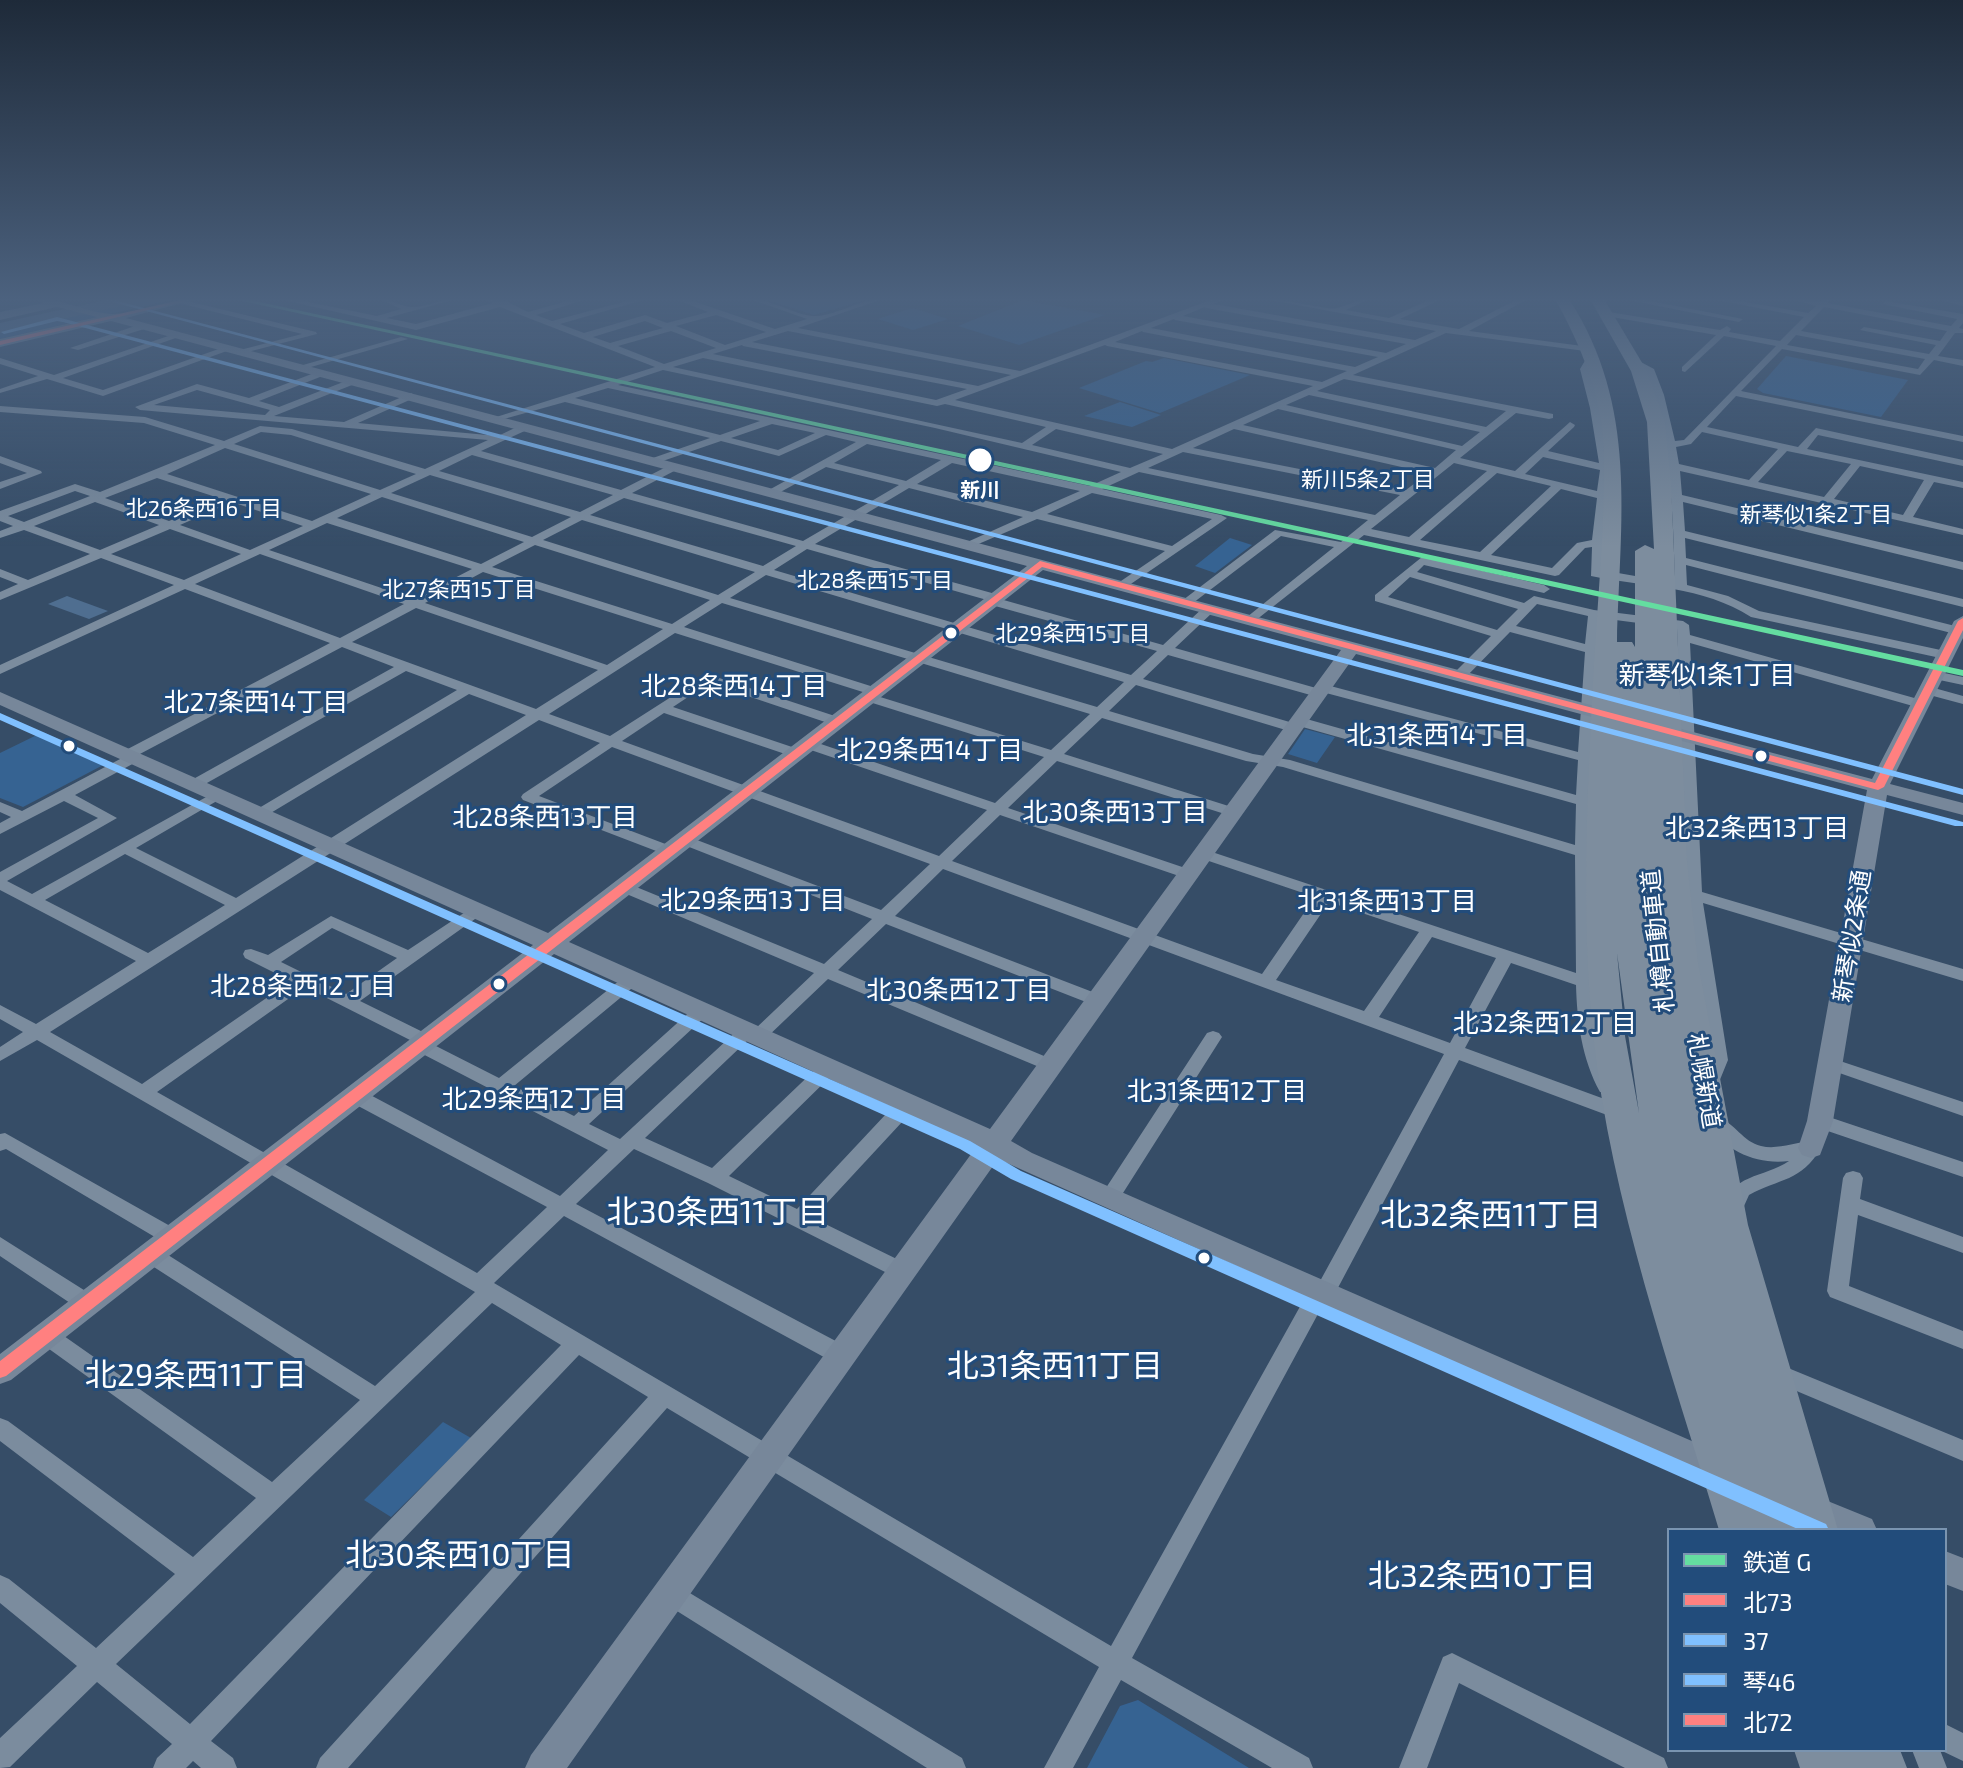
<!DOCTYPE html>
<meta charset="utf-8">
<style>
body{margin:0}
#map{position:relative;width:1963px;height:1768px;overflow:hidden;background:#364d67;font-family:"Exo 2","Noto Sans JP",sans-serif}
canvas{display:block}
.legend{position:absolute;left:1667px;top:1528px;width:280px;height:224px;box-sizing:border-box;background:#224c7b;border:2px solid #7a94b0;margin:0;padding:10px 14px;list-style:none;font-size:24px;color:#fff}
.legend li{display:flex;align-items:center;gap:16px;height:40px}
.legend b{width:40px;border:2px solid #7a94b0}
</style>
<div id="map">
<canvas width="1963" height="1768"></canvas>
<ul class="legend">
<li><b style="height:10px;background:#64dda0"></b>鉄道 G</li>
<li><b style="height:10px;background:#ff8080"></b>北73</li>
<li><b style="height:10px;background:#80c0ff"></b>37</li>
<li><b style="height:10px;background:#80c0ff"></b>琴46</li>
<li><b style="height:10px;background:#ff8080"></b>北72</li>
</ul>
</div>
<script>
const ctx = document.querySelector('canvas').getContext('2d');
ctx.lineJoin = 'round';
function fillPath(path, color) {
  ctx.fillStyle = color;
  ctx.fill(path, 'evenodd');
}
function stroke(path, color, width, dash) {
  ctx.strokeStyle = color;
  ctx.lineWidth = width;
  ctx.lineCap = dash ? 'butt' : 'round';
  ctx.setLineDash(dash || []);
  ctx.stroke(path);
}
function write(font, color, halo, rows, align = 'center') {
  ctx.font = font + ' "Exo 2","Noto Sans JP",sans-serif';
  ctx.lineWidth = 6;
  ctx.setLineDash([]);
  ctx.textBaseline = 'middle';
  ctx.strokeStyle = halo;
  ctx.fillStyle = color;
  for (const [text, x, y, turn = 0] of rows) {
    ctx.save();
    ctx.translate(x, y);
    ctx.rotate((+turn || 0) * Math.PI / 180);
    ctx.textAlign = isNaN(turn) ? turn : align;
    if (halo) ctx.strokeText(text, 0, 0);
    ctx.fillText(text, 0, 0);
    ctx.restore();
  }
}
fillPath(new Path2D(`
 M135,299H176L0,339V330Z
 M764,299H866V300L814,315Z
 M1023,300L1105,315L1019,345L958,326Z
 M912,308L948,319L913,330L878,319Z
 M1786,356L1908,380L1881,417L1763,393L1757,389Z
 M1164,358L1250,375L1160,413L1079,388L1146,361L1152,362Z
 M1120,402L1161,415L1132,427L1084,416Z
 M1230,538L1252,545L1215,573L1195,566Z
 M1305,729L1335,737L1317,763L1288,754Z
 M43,732L109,762L23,807L0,798V753Z
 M443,1422L471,1438L391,1517L364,1500Z
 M1138,1700L1249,1768H1087L1120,1706Z`), '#366392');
fillPath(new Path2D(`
 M67,596L108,611L89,619L48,604Z`), '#4f6e90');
fillPath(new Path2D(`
 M110,299H138L130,304L0,333V323Z`), '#4f6e90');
fillPath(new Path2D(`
 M179,299L316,332L317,334L240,354V350L302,334L179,303Z
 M279,299H294L377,316L401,309L379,299C391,299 400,306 411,307C425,308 441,299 456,299L387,318L416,324L492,303L484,299L506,301L528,312L574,299H587L536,315L552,321L634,299H647L560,324L584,333L645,315L667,323L708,312L675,299H687L775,329L807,319L750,299C773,299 798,317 816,316C838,315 859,299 883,299L798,328L1020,371L1213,299H1224L1214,304L1415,340L1436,331L1265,299C1285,298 1323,310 1337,308C1349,305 1357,299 1369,299L1346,310L1389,318L1431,299H1442L1400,319L1459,329L1518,299H1528L1469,331L1590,347L1595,350L1593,352L1446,333L1353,375L1553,414V418L1549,419L1516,413L1460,458L1515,471L1570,422L1575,425L1574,427L1548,451L1599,463L1590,408L1580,369L1589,354H1595L1590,369L1600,408L1610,468L1601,570L1675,583C1673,510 1671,440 1645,371L1629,362L1637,360L1654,369L1664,395L1675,441L1684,440L1776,346L1724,336L1685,372L1682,371V367L1716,335L1606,316L1602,313L1603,311L1720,330L1727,326L1731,329L1729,332L1780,341L1804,317L1712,299H1729L1808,313L1816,306L1791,299L1820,301L1831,299L1828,303L1951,326L1957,319L1882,304L1886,301L1963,314V323L1959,328L1963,329V333H1955L1938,356L1963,360V366L1934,360L1920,375L1782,349L1741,391L1963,436V442L1736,396L1707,427L1798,447L1816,428L1963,460V466L1818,435L1807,449L1963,482V488L1934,482L1913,517L1963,529V535L1680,471L1682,495L1963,562V570L1683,502L1685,531L1963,599V607L1685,538L1686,558L1963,628V636L1686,565L1687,585L1728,596L1759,611L1950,652L1952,655L1945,659L1751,617C1703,586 1645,587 1591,576L1592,547L1585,548L1559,575L1555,576L1364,535L1251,624L1247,623V617L1334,547L1281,536L1189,606H1181L1179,603L1275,530L1341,542L1368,520L1139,472L1102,489L1221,515L1227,518L1122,590L1116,586L1118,583L1165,551L1037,519L969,548L965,547V543L1023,517L909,488L815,544L999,595L1000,599L1163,645L1205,606H1213V612L1175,648L1316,688L1323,684L1578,752L1585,652L1510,632L1464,679H1454V673L1491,636L1375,601V595L1422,557L1544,585L1550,589L1544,593L1424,565L1417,572L1524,603L1534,596L1594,610L1683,621L1689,625L1690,635L1925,701L1927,704L1920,708L1690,643L1702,892L1963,969V981L1703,903L1728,1060L1717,1087H1703L1701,1082L1710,1060L1686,895L1677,628L1600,618C1593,721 1588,822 1592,925C1594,981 1591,1036 1616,1087L1614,1092H1600C1582,1059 1577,1022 1576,985L1511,963L1465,1048L1629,1108L1631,1113L1629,1118H1615L1459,1060L1332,1299L1325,1301L1132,1658L1309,1758L1313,1768H1272L1121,1680L1073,1768H1044L1099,1667L667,1408L348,1768H316L320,1758L648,1397L579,1355L211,1741L233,1758L237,1768H201L193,1761L186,1768H153L157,1758L172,1744L97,1682L10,1767L0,1768V1738L77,1666L0,1603V1575L9,1579L96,1648L175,1574L0,1441V1418L8,1421L193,1557L256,1498L38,1341L35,1335L38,1329L46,1326L54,1329L272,1482L360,1400L143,1260L140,1254L143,1248L150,1246L157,1248L375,1386L475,1292L37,1040L0,1061V1047L23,1032L0,1019V1005L36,1024L136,961L0,890V872L98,818L64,801L0,834V823L11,817L0,812V802L22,811L122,758L120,755L122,752L330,643L185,589L0,674V665L174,585L101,558L0,600V592L18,584L0,577V569L28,580L90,554L24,530L0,538V531L13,526L0,521V511L75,484L100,492L215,445L144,423L0,412V406L145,417L224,441L260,426L292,429L425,469L488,440L140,410L135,407L197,384L249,398L322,370L327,373L325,375L259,401L279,407L351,379H357V383L274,416L344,422L411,393L416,396L414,398L358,423L498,436L521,425H529V429L481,451L621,490L670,465H678V469L632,493L803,541L899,485L826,467L775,495H767V491L856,442L826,435L779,456L721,441L654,464L649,461L650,459L710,438L565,402L493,422V418L655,367L500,307L416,330ZM1205,307L1206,308L1406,344L1386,353L1183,316ZM1824,307L1947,331L1940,341L1864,327L1860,330L1936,345L1929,354L1801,331ZM716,315L766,332L725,345L676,326ZM1174,319L1175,320L1378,357L1355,367L1151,328ZM645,321L663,328L610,343L593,337ZM671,331L716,348L664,364L618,346ZM788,331L1011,375L978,386L752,342ZM1142,331L1143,332L1347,371L1322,382L1115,342ZM1796,335L1925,359L1918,369L1787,345ZM742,345L743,346L967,389L936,400L713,354ZM1105,345L1107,346L1313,386L1172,449L955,400ZM703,358L937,406L945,404L1046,427L1022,443L673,367ZM663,370L935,428L1121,472L1090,486L618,385ZM1344,379L1506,411L1486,427L1317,391ZM608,388L760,421L720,435L575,398ZM197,390L270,410L265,415L154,405ZM1309,395L1480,432L1462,446L1286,405ZM1278,409L1456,450L1435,468L1243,425ZM772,424L815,433L778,450L731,438ZM1056,429L1163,454L1130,468L1032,445ZM1234,429L1428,473L1406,490L1193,448ZM261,432L291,435L416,474L380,490L234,444ZM1702,432L1778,449L1749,480L1679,464L1676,447L1691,444ZM867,444L941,460L906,481L834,463ZM225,448L371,494L312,521L167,474ZM1787,451L1851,464L1824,497L1758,482ZM1183,452L1400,495L1375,515L1148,468ZM472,455L613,495L580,512L439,471ZM1543,457L1600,470L1597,491L1525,474ZM952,463L1080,491L1032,512L917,484ZM1454,463L1487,471L1409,537L1371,529ZM1860,466L1924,480L1903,515L1834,499ZM1497,473L1551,486L1480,552L1420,540ZM430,475L571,517L532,537L391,493ZM157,478L222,499L169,521L105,498ZM1561,489L1597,498L1592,540L1577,543L1552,568L1491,555ZM75,491L90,496L24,522L8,516ZM1092,493L1212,519L1172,546L1047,514ZM382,497L524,542L481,564L337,518ZM624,498L796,546L763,566L590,515ZM95,502L159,525L100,550L34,526ZM232,502L303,526L250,550L180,525ZM582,520L755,572L718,595L543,540ZM327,523L472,569L414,599L269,550ZM170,529L241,554L184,580L111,554ZM535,545L710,600L672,624L492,567ZM807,549L987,600L988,604L1157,651L1131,675L774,570ZM260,554L404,604L340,638L195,584ZM483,572L663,629L607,665L425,603ZM766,575L1124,682L1097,707L730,598ZM1410,577L1518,609L1497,630L1388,597ZM722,603L1090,714L1051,750L877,696L882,692L880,689L684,627ZM1537,604L1588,616L1585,644L1516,626ZM416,608L598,670L536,709L352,642ZM675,633L866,693L861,697L863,700L1044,757L995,803L812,741H802L800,744L802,747L987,810L939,856L622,741L664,713L791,756H801L803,753L801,750L673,707L709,683L831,724H841L843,721L841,718L707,674L610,736L549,714ZM342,647L394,667L188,782L186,785L188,788H198L406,671L457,690L254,811L251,814L254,817H264L469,694L526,715L236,898L136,848L222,798L224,795L222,792L217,791L32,894L7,881L117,818L75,795L138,761L140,758L138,755ZM1168,655L1314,696H1324L1326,693L1578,760L1576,795L1303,718H1293V723L1143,679ZM1136,685L1289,731H1299V726L1576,804L1575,845L1290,760L1253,754L1109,711ZM1102,718L1246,761L1283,767L1575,855L1576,973L1209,851H1197L1195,854L1197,857L1315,897L1262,974L952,861L1000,815L1182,877H1194L1196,874L1194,871L1008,808L1057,761L1228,815H1238L1241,812L1238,809L1064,754ZM539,720L600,743L523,794L521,797L523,800L664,854L670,856L678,851L676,848L539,796L612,747L930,864L881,910L689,837H679L676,840L679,843L872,919L824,964L629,884H617L615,887L617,890L814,973L755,1029L747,1025L741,1027L620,1139L589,1124L707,1015L710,1011L707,1007H695L574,1116L514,1086L637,984L640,980L637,976H625L499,1078L432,1044L434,1040L431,1036L360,1001L482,914L484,910L482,906L476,905L408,950L331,916L268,955L251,949L245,950L243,954L245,958L291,981L142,1084L50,1032ZM125,854L225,905L148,953L45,900ZM943,869L1444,1054L1319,1283L1312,1285L1111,1646L494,1283L564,1216L833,1362L841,1364L849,1362L852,1355L849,1348L576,1204L634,1149L708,1183L895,1277L902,1279L909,1277L913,1271L909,1265L813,1218L915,1108L917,1103L915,1098H901L797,1209L729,1176L835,1072L837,1068L835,1064H821L712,1168L645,1138L750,1038L758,1042L764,1040L828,979L1044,1069H1056L1059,1065L1056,1061L838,970L886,924L1091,1004H1103L1106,1000L1103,996L895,916ZM1329,902L1419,932L1364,1011L1276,980ZM332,928L397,958L346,994L281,962ZM1432,937L1496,958L1450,1043L1379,1017ZM305,987L412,1041L410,1045L413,1049L608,1150L560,1196L361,1090H347L345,1095L347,1100L547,1207L477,1273L157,1092ZM492,1303L561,1345L190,1724L116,1664Z
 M1623,299H1640L1743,319L1739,322Z
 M1936,299L1963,300V306Z
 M144,323L148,326L147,328L78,350L70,348Z
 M177,333L184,335L63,378L103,390L227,346L235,348L103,396L47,379L0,393V389L38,376L0,364V358L54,375Z
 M401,337L408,339L304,369L296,367Z
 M0,456L41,471L42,473L0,489V482L27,473L0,463Z
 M1935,671L1963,677V685L1930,678L1928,675Z
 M1927,686L1963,696V704L1922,693L1920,690Z
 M1213,1031L1219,1033L1222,1037L1116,1204L1109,1207L1102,1204L1099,1199L1102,1194L1207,1033Z
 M1831,1058L1963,1102V1116L1825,1068L1822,1064L1825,1060Z
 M1820,1114L1963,1162V1177L1813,1126L1810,1121L1813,1116Z
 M1719,1118C1735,1123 1743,1142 1761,1146C1781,1151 1802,1138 1818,1143L1821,1148C1801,1182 1780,1178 1749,1195L1740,1215L1733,1218L1726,1215L1723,1210C1729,1174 1764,1178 1789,1161C1758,1165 1726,1152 1709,1125L1712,1120Z
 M5,1133L179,1231L182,1237L179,1243L172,1245L165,1243L6,1149L0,1151V1134Z
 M1853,1171L1860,1173L1863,1178L1860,1199L1963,1237V1253L1858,1215L1849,1286L1963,1331V1349L1830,1297L1827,1291L1843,1178L1846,1173Z
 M0,1237L95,1297L98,1303L95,1309L87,1312L79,1309L0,1256Z
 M1776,1363L1963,1440V1461L1768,1379L1765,1372L1768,1365Z
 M670,1581L962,1758L966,1768H927L661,1601L657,1593L661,1585Z
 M1452,1653L1664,1758L1668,1768H1625L1459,1683L1427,1768H1399L1443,1657Z
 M1945,1724L1963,1733V1761L1940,1750H1945Z
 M1912,1750H1940L1947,1768H1919Z`), '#7b8c9e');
fillPath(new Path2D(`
 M36,299C62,298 85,312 110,314C133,315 169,299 198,299L126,318L1625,714L1628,718L1625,722L1618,724L1356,654L1011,1141L1032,1153L1733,1459L1738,1469L1733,1479L1722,1483L1711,1479L998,1159L567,1768H525L531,1755L977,1146L554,954L11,1380L0,1384V1354L533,945L0,705V692L548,933L1027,566L111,321L0,347V339L97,317L57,307L0,320V312L43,303ZM1043,570L1341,650L990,1129L569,942Z
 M1963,616V638L1890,784L1963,803V815L1887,795L1833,1121L1820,1155L1811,1158L1802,1155L1798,1148L1807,1121L1867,790L1648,732L1645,728L1655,722L1872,779L1954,621Z
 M1808,1493L1872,1519L1877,1530H1823L1796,1519L1791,1508L1796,1497Z
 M1945,1551L1963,1558V1591L1945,1584Z`), '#77879a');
fillPath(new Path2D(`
 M1555,299H1569C1639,407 1620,520 1617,642H1632L1635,647V551L1645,545L1654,549L1647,422L1631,371L1590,299H1604L1647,371L1665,422L1671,482L1687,861L1698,963L1748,1225L1838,1530H1719C1671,1368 1611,1203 1593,1034C1581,917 1587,799 1593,681C1597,606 1605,529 1604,454C1603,399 1581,345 1555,299ZM1617,953L1639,1113L1625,1036Z
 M1794,1750H1900L1907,1768H1800Z`), '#7d8d9e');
fillPath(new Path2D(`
 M1040,561L1875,783L1958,621L1963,618V630L1884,787L1878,790L1042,567L6,1376L0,1378V1361Z`), '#ff8080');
fillPath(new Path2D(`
 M57,317L1963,822V826H1955L63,322L57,321L4,334L1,332Z
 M0,713L970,1141L1021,1171L1826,1524L1829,1530H1800L1011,1179L960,1149L0,720Z`), '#80c0ff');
fillPath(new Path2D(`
 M101,299H110L1963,789V795Z`), '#80c0ff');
fillPath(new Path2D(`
 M185,299H195L0,345V341Z`), '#ff8080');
fillPath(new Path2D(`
 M233,299H246L1963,670V676Z`), '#64dda0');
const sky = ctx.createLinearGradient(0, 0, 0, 546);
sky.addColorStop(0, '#1e2a39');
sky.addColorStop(0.55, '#4c627f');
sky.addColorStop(1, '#4c627f00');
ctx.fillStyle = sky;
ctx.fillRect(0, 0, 1963, 546);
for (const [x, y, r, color] of [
 [980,460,13,"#fff"],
 [951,633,7,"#fff"],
 [69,746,7,"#fff"],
 [1761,756,7,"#fff"],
 [499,984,7,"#fff"],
 [1204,1258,7,"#fff"]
]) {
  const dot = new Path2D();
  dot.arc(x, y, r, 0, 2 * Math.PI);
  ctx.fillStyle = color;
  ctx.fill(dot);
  stroke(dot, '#224c7b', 3);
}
write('bold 20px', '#fff', '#224c7b', [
 ["新川",980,490]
]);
write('22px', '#fff', '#224c7b', [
 ["新川5条2丁目",1368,480],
 ["北26条西16丁目",204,509],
 ["新琴似1条2丁目",1816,515],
 ["北28条西15丁目",875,581],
 ["北27条西15丁目",459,590],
 ["北29条西15丁目",1073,634]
]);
write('24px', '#fff', '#224c7b', [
 ["新琴似2条通",1852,936,-81],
 ["札樽自動車道",1658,941,-96],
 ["札幌新道",1704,1081,80]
]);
write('26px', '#fff', '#224c7b', [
 ["新琴似1条1丁目",1707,675],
 ["北28条西14丁目",734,686],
 ["北27条西14丁目",256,702],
 ["北31条西14丁目",1437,735],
 ["北29条西14丁目",930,750],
 ["北30条西13丁目",1115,812],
 ["北28条西13丁目",545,817],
 ["北32条西13丁目",1757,828],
 ["北29条西13丁目",753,900],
 ["北31条西13丁目",1387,901],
 ["北28条西12丁目",303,986],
 ["北30条西12丁目",959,990],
 ["北32条西12丁目",1545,1023],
 ["北31条西12丁目",1217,1091],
 ["北29条西12丁目",534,1099]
]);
write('32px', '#fff', '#224c7b', [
 ["北30条西11丁目",718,1212],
 ["北32条西11丁目",1491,1215],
 ["北31条西11丁目",1055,1366],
 ["北29条西11丁目",196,1375],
 ["北30条西10丁目",460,1555],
 ["北32条西10丁目",1482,1576]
]);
</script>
